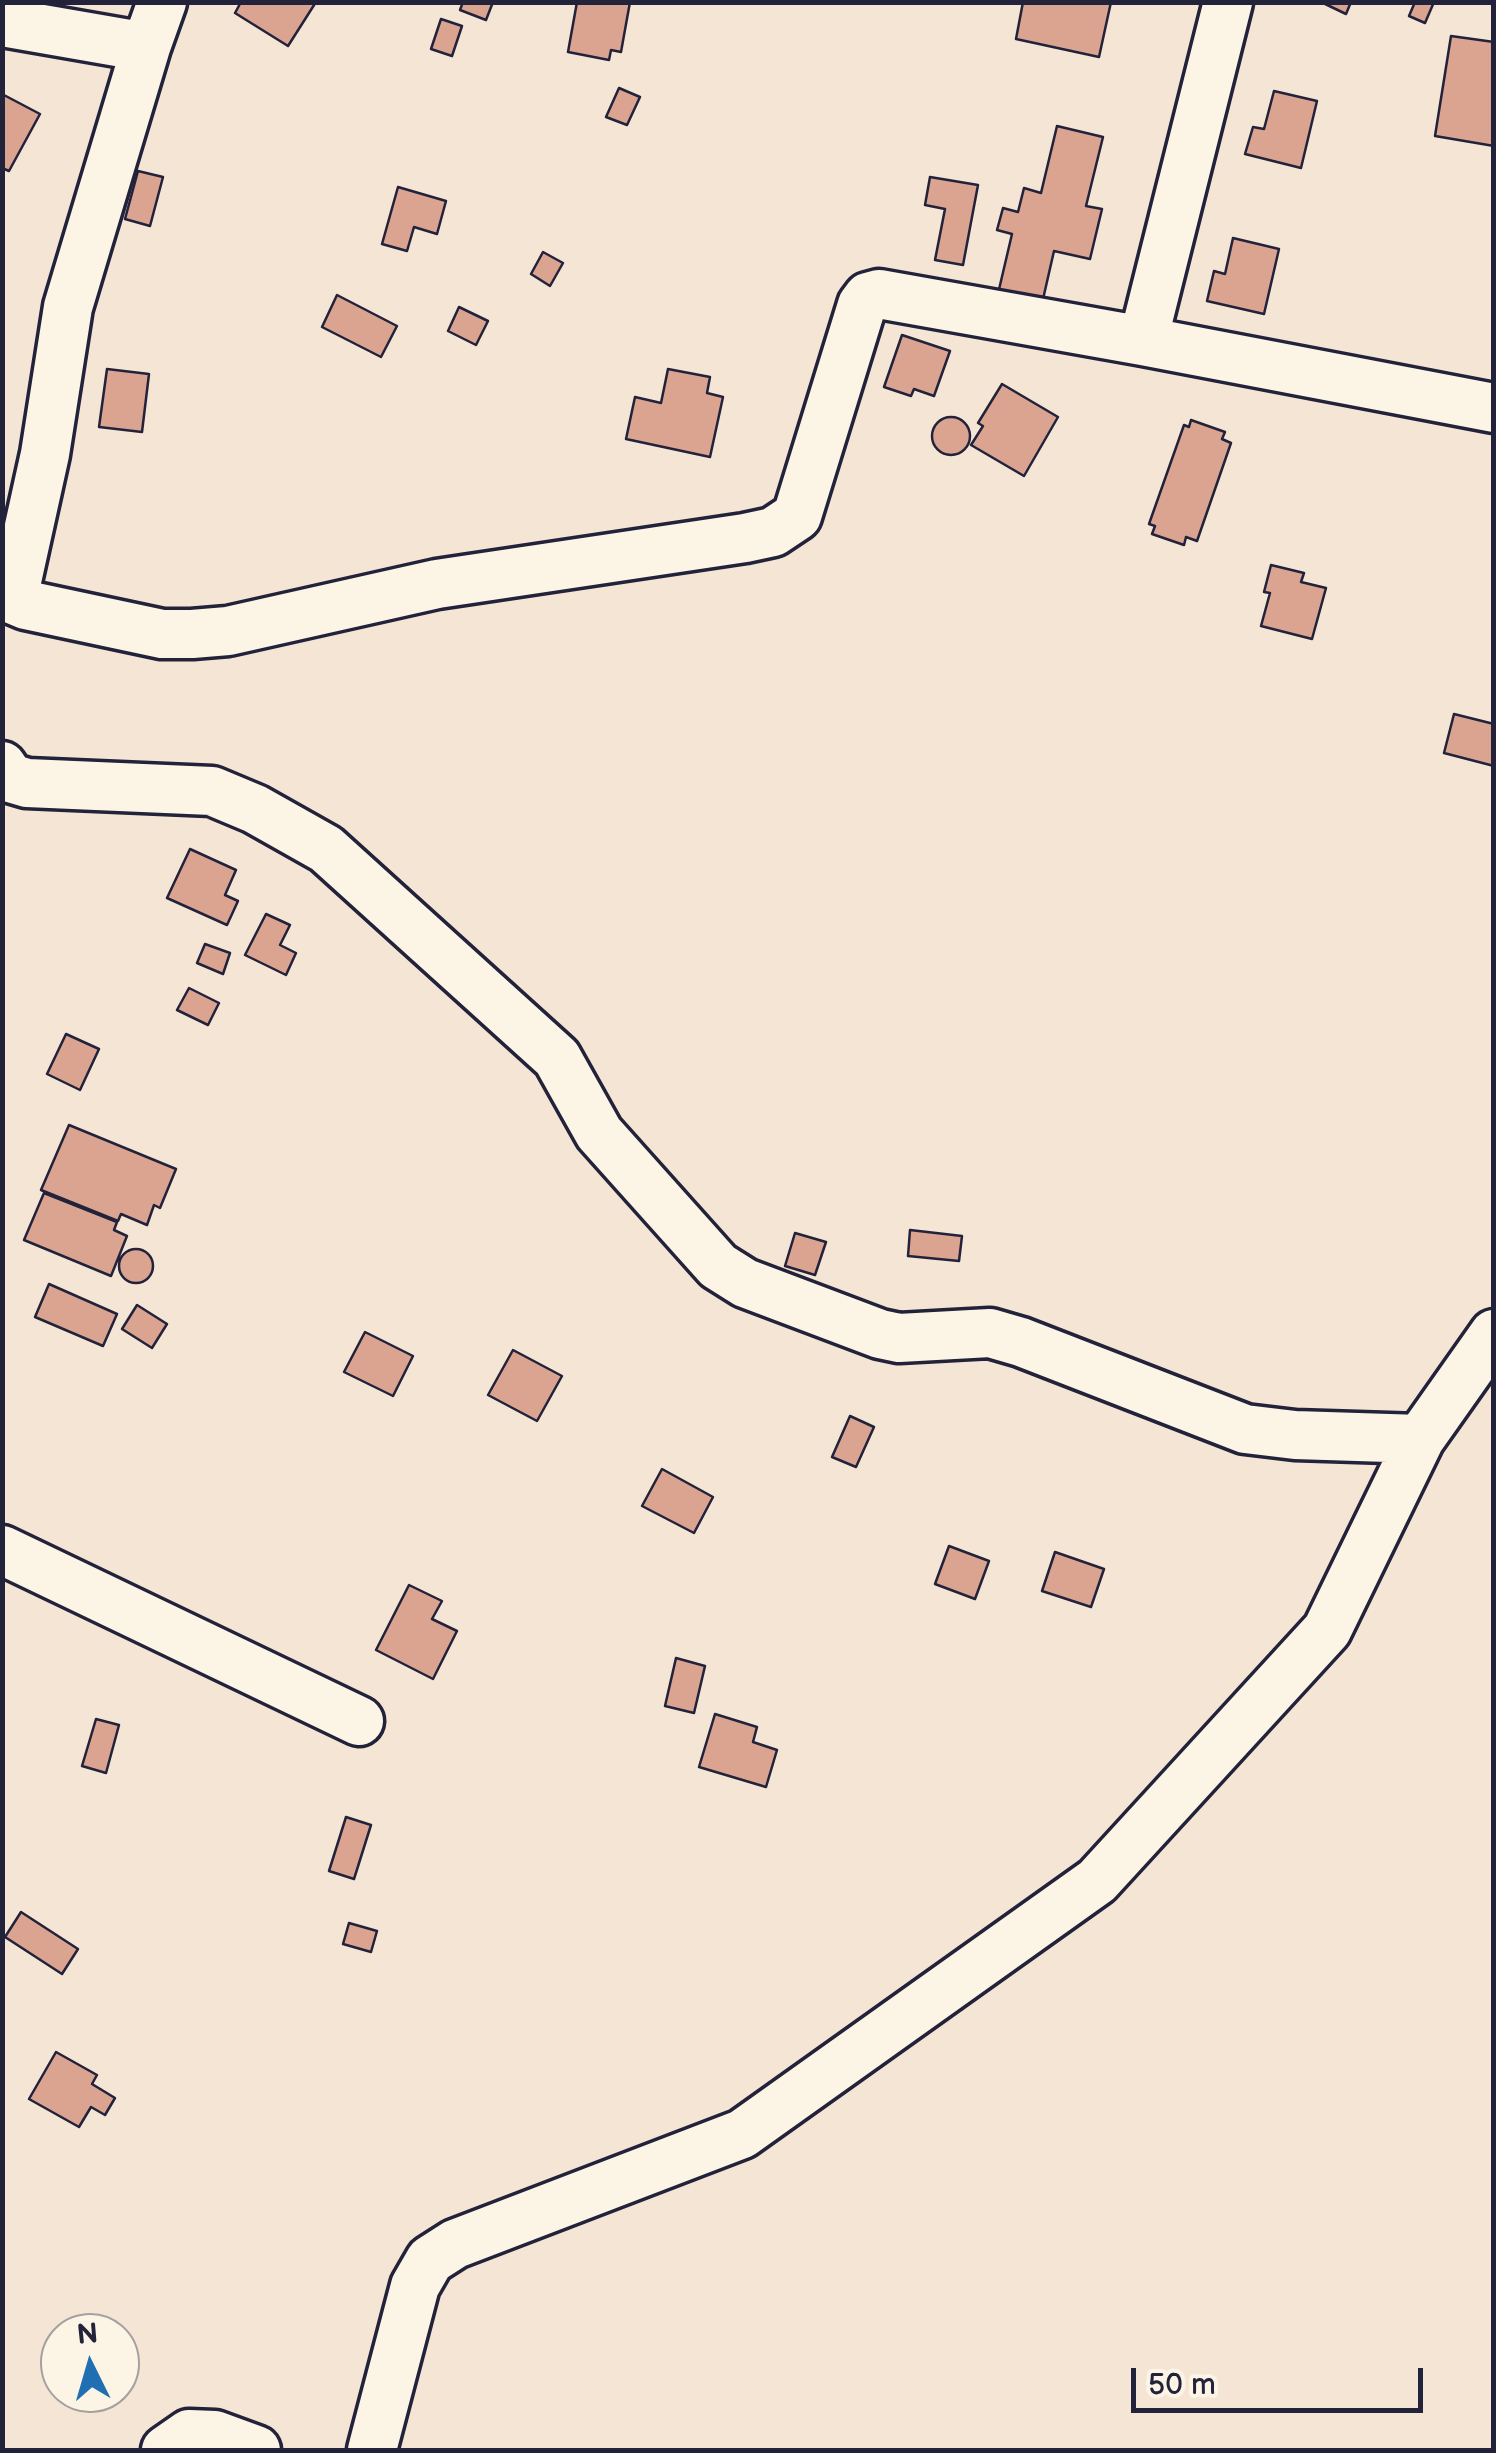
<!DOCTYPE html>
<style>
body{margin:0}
#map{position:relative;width:1496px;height:2453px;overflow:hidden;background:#f5e5d4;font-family:"Balsamiq Sans",sans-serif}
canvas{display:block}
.frame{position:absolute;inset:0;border:5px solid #22223b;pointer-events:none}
.north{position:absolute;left:40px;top:2313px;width:100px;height:100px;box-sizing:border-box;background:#fcf5e5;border:2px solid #a5a1a1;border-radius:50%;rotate:355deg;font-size:28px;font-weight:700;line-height:40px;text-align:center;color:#22223b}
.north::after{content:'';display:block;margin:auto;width:35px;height:45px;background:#1f6fb2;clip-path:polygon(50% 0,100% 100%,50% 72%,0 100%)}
.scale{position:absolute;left:1131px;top:2368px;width:292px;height:45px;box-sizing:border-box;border:5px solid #22223b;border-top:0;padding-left:12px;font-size:30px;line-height:35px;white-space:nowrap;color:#22223b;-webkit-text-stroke:8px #fcf5e5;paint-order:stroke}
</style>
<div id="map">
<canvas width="1496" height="2453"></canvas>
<div class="frame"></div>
<div class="north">N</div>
<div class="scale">50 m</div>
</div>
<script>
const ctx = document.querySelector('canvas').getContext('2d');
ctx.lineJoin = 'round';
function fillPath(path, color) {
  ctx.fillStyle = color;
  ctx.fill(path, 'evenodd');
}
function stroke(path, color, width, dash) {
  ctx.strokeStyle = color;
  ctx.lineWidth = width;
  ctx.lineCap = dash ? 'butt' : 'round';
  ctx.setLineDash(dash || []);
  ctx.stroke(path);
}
const building = new Path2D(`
 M241,2H316L288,46L235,13Z
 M463,2H493L486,20L460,10Z
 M577,2H630L621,52L611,50L609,60L568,52Z
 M1023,2H1111L1099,57L1016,39Z
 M1321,2H1351L1346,14Z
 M1415,2H1434L1425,23L1409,16Z
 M441,19L462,26L452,56L431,49Z
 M1451,36L1494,42V146L1435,136Z
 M619,88L640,97L627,125L606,117Z
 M1274,91L1317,101L1301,168L1245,154L1253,127L1264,129Z
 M2,94L40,114L9,171L2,168Z
 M1057,126L1103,137L1086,206L1102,209L1090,259L1054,251L1041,308L997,298L1012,234L997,230L1003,208L1018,212L1024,188L1041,193Z
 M138,171L163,177L150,226L125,219Z
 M930,177L978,185L963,265L935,260L945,209L925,205Z
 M398,187L446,201L437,234L414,227L407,251L382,244Z
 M1233,238L1279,249L1264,314L1207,301L1214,271L1225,274Z
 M543,252L563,263L550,286L531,274Z
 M337,295L397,326L381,357L322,327Z
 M459,307L488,321L476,345L448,331Z
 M902,335L950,351L934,396L914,389L911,396L884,387Z
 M107,369L149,374L142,432L99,427Z
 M668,369L710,377L707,393L723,397L710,457L626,439L635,397L661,403Z
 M1002,384L1058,417L1024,476L971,445L983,426L978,423Z
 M932 436a19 19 0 1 1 38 0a19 19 0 1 1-38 0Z
 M1191,420L1225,432L1222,439L1231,443L1197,541L1186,537L1184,545L1152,534L1155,526L1149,524L1184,425L1189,427Z
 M1271,565L1304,573L1301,582L1326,588L1312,639L1261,626L1270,593L1264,592Z
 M1454,714L1494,724V766L1444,753Z
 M190,849L236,870L225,895L238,901L227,925L167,898Z
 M266,914L290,925L280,945L296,953L286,975L245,955Z
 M205,944L230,953L223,974L197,963Z
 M189,988L219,1003L208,1025L177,1010Z
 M66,1034L99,1049L80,1090L47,1074Z
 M69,1125L176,1169L160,1208L154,1205L147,1225L121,1214L118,1221L41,1190Z
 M44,1193L117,1222L114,1230L127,1236L111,1276L24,1240Z
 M910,1230L962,1236L959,1261L908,1256Z
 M795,1233L826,1242L815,1275L785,1266Z
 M119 1266a17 17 0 1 1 34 0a17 17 0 1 1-34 0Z
 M49,1284L117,1314L103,1346L35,1317Z
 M137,1305L167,1324L152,1348L122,1329Z
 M365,1332L413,1356L393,1396L344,1372Z
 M513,1350L562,1376L537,1421L488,1395Z
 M850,1416L874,1427L856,1467L832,1457Z
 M662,1469L713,1497L694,1533L642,1506Z
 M949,1546L989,1561L975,1599L935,1584Z
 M1055,1552L1104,1569L1091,1607L1042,1591Z
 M409,1585L442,1601L432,1619L457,1631L433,1679L376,1650Z
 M676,1658L705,1666L694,1713L665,1706Z
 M715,1714L757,1727L753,1742L777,1750L766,1787L699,1767Z
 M96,1719L119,1725L106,1773L82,1766Z
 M346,1817L371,1825L354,1879L329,1871Z
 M21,1912L78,1949L62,1974L5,1937Z
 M349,1923L377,1931L371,1952L343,1944Z
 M56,2052L97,2075L92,2084L115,2098L105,2115L91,2107L79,2127L29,2099Z`);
fillPath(building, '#daa491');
stroke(building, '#22223b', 2.5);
const street = new Path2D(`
 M2,22L146,47
 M1143,341L1228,2
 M2,595L26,605L162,634H192L228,631L437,584L745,538L773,532L797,516L862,305L868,297L879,294L1143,341L1494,408
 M13,599L45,454L68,307L146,47L162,2
 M2,766L10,778L27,783L212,791L255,809L326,849L557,1058L599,1133L718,1266L745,1283L880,1334L899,1338L990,1333L1021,1342L1245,1429L1295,1435L1420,1439
 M2,1550L359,1721
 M166,2450L189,2434L215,2435L256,2450
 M372,2450L415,2286L430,2260L455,2244L742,2134L1097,1881L1327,1630L1420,1439L1494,1334`);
stroke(street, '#22223b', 55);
stroke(street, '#fcf5e5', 48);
</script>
